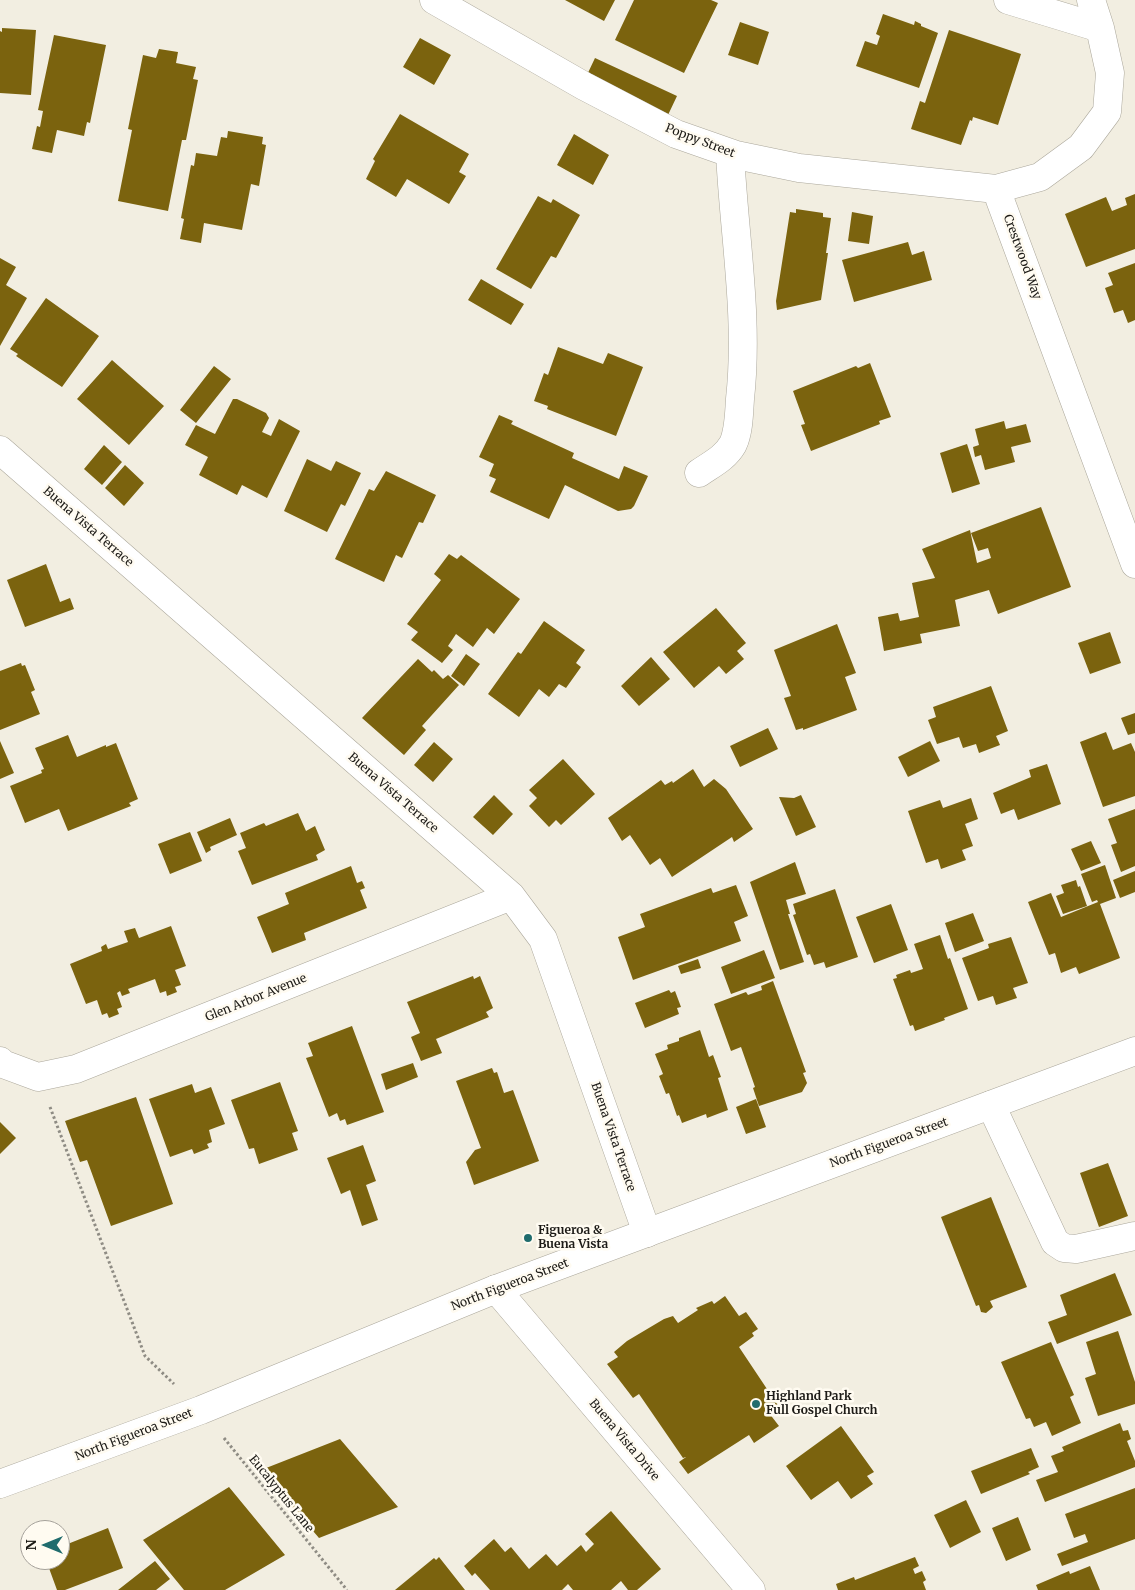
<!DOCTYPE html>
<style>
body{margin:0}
#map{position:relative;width:1135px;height:1590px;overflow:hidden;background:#f2eee1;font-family:Merriweather,serif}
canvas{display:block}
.north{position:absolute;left:20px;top:1520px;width:50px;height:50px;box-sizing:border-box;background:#fffbf1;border:1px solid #a5a19a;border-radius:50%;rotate:270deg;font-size:14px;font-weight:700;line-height:20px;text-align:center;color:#1d1b17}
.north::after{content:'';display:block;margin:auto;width:18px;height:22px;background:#206c6d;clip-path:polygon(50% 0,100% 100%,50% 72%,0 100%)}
</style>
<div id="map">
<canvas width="1135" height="1590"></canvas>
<div class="north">N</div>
</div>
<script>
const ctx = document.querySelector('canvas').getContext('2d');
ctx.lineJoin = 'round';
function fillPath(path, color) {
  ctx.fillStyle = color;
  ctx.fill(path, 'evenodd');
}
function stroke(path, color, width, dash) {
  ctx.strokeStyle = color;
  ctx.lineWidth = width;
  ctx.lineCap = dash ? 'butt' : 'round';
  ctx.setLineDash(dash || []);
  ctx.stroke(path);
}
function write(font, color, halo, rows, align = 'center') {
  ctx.font = font + ' Merriweather,serif';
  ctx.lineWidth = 5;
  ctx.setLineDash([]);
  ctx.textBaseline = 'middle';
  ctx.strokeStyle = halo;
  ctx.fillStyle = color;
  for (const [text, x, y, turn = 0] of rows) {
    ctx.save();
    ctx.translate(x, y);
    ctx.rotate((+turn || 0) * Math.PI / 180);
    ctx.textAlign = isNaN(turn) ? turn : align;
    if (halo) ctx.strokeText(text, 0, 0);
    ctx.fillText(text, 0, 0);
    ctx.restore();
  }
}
fillPath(new Path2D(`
 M565,0H615L604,21Z
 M634,0H711L718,3L684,73L615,40Z
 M883,14L914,25L915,21L921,24V26L938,33L919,88L856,66L865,41L877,45L880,36L876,34Z
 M740,22L769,32L758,65L728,55Z
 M2,28L36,30L31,95L0,93V31L2,32Z
 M949,30L1021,54L998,125L973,117L972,121L970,120L961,145L911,129L920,101L925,103Z
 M54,35L106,45L90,123L87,122L84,136L57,130L52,153L32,149L37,126L40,127L43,111L38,110Z
 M420,38L451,55L434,85L403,67Z
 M159,49L178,52L176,63L196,67L193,79L198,80L186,140H182L168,211L118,201L132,130L128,129L143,55L156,58Z
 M595,58L677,96L668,115L586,77Z
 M400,114L469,154L459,172L466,176L449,204L407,179L396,197L366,179L375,161L373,159Z
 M228,131L263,137L262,144L266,145L259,186L251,184L242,230L204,223L201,243L180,239L184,219L181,218L191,165L194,166L196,153L217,156L221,137L227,138Z
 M574,134L609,155L593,185L557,165Z
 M1135,194V249L1086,267L1065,214L1106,197L1112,211L1127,205L1125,198Z
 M538,196L551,203L553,199L580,215L556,258L551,256L531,289L496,269Z
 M796,209L823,213V217L831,218L826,253H828L821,300L777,310L776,301L790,212L796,213Z
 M852,212L873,216L869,244L848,241Z
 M908,242L912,255L924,251L932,280L854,302L842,260Z
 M0,258L16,267L6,285L27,298L0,346Z
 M1135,263V320L1128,323L1123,310L1114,313L1105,288L1113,285L1108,273Z
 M481,279L524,304L511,325L468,300Z
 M46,298L99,336L62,387L16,356L18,354L10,349Z
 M558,347L603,364L608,353L643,367L616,436L547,409L548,406L534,401L544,373L548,375Z
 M112,360L164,406L129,445L77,399Z
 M870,363L891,417L879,421L880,424L811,451L801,425L805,424L793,391L856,366L858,368Z
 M214,366L231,379L196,423L180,410Z
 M233,399H237L266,413L269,418L262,432L271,436L279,419L300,431L267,498L242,485L237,495L199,475L208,457L185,445L196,425L215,434Z
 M499,415L513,421L511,424L574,453L572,458L619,479L624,466L648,476L634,506L631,509L618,511L565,485L549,519L490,492L496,479L489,476L494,464L479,457Z
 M1004,421L1006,429L1026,424L1031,442L1011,447L1015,462L985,470L981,455L975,457L973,447L979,445L975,429Z
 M967,444L980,484L952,493L940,453Z
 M104,445L122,462L102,485L84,469Z
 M307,459L331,471L336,461L361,473L345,506L341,504L327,532L284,511Z
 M125,465L144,483L124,506L105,488Z
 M386,471L436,495L423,523L419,522L402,558L396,555L384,582L335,559L369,489L374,491Z
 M1041,507L1071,587L998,614L989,590L955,600L960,626L920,634L922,643L884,651L878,617L898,613L900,621L919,617L912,583L935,578L922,549L970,530L977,563L991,558L988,548L978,551L971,533Z
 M449,554L457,559L461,555L520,599L494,634L487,628L473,647L456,634L448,646L453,650L442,663L411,640L418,632L407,624L441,580L434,574Z
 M46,564L60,602L70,598L74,609L25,627L7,580Z
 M716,608L746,643L737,651L744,659L726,674L719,666L694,688L663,652Z
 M544,621L585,650L576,663L581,667L566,688L559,684L549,697L539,689L519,717L488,694L518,652L521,654Z
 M837,624L856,673L845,677L857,710L803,730V728L796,730L784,698L791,696L774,650Z
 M1110,632L1121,663L1090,674L1078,643Z
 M466,654L480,664L464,686L451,676Z
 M651,657L670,679L639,706L621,686Z
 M418,659L432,672L434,670L443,679L448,675L459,685L422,726L426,730L404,755L362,718Z
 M21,663L22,666L25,665L35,690L31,692L40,714L0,730V671Z
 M991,686L1008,731L996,736L1000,745L979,753L976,744L963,748L959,737L937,744L928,720L936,717L933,707Z
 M1135,713V733L1128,735L1121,718Z
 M768,728L778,749L740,767L730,746Z
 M1106,732L1113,750L1131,743L1135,752V796L1103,807L1080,742Z
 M68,735L77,757L106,745V747L116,743L138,799L129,803L131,806L68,831L59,809L25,823L10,786L42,773L41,770L44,769L35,748Z
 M0,741L14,773L0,779Z
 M930,741L940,761L908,777L898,757Z
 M434,742L453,759L433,782L414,765Z
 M563,759L595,794L561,825L556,820L549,827L529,806L537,798L529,790Z
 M1047,764L1061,804L1018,820L1014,809L1001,814L993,793L1031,777L1029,770Z
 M693,769L704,787L714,779L726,789L753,829L734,842L732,837L672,877L660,858L650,865L630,835L622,841L608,818L661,780L665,785L672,781L673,783Z
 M494,795L513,814L493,835L473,817Z
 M801,795L816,827L796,836L779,797L794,798Z
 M971,798L978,819L965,824L973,846L962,850L966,860L941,869L938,859L926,863L908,811L940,800L943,808Z
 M1135,809V866L1121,872L1111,845L1117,843L1108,819Z
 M298,813L306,831L315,826L325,850L316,855L318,860L252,885L238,851L246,848L240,833L264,823L266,826Z
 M230,818L237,835L210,847L211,850L206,853L197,832Z
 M190,832L202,861L170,874L158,844Z
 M1091,841L1101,863L1081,871L1071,849Z
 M795,862L806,894L786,900L790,914H788L804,962L780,970L750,882Z
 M1105,865L1116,898L1100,904L1120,958L1079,974L1076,967L1061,973L1055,953L1049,955L1028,902L1051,893L1061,917L1098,902L1097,900L1092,902L1081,874Z
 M351,866L357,883L362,881L365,888L360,890L367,908L304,933L306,940L272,953L257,917L289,904L285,893Z
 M1135,871V892L1120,898L1113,880Z
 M1076,880L1078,887L1080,886L1087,906L1063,914L1056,896L1064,893L1061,885Z
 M736,885L748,916L734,922L741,941L633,980L618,937L645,927L640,914L711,888L713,893Z
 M835,889L858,957L826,968L824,962L814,965L810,954L807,955L793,915L796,914L793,904Z
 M891,904L908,950L874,963L856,917Z
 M973,913L984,941L955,952L945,923Z
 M171,926L186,966L175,970L181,985L175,987L177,992L167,996L166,991L160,993L155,979L128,989L130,993L122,996L120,991L117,993L122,1007L117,1009L119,1014L109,1018L107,1013L102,1015L97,1000L86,1004L70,964L102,951L101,947L106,944L108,949L128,942L124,931L135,928L139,938Z
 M940,935L948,959L950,958L968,1009L944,1018L945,1020L915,1031L913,1025L910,1026L893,979L897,978L896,975L910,970L911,973L923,969L914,944Z
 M1011,937L1028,983L1013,988L1017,998L996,1005L993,996L978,1001L962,958L989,948L988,944Z
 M764,950L775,978L731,994L721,967Z
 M698,959L701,968L681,974L678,966Z
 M473,976L474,979L480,976L493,1008L486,1012L489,1017L436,1039L442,1053L421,1061L411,1037L420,1033L407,1002Z
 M773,981L806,1072L803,1073L807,1083L802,1092L759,1106L753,1088L755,1087L741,1047L731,1051L714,1004L746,992L748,995L762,990L761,986Z
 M669,990L671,993L675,991L681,1007L677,1008L679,1014L645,1028L635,1003Z
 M352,1026L384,1112L347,1125L345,1119L340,1121L337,1113L329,1117L306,1058L313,1056L308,1043Z
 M700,1030L709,1057L713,1055L721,1077L718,1078L728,1110L707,1118L706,1114L682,1123L679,1115L677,1116L669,1093L666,1094L659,1076L663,1074L655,1054L668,1049L667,1045L679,1041V1038Z
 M413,1063L418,1077L386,1090L381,1074Z
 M492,1068L494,1073L497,1072L504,1093L513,1090L539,1161L474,1185L466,1162L475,1150L481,1148L456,1081Z
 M280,1082L298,1131L292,1133L298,1150L259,1164L254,1148L249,1149L231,1100Z
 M192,1084L195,1093L211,1087L225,1124L209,1130L212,1142L207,1144L209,1148L194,1154L192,1149L170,1157L149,1099Z
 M136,1097L173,1204L111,1226L87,1160L80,1162L65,1121Z
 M756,1099L766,1127L746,1134L736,1107Z
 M0,1122L16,1138L0,1154Z
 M363,1145L376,1181L366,1185L378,1220L362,1226L350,1190L341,1194L327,1158Z
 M1108,1163L1128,1216L1099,1227L1080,1173Z
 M991,1197L1027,1287L990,1301L993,1307L986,1313L981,1312L979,1305L976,1306L941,1217Z
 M1115,1273L1132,1315L1057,1344L1048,1322L1067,1315L1060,1295Z
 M725,1296L739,1316L746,1312L758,1329L752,1333L754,1336L739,1347L779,1407L769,1413L779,1426L754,1443L749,1435L688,1474L679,1462L686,1457L683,1458L639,1394L633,1398L607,1364L618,1357L614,1352L627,1341L664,1319L673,1316L678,1323L698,1310L696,1308L712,1301L714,1304Z
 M1118,1331L1135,1382V1404L1098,1416L1085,1378L1096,1374L1086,1342Z
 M1051,1342L1074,1395L1070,1397L1081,1423L1052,1436L1046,1422L1034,1427L1030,1418L1026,1419L1001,1362Z
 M1120,1423L1123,1431L1128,1430L1131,1439L1127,1441L1135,1461V1467L1045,1502L1036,1480L1058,1472L1051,1456L1064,1451L1062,1447Z
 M841,1426L874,1472L867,1476L873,1484L851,1499L838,1481L811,1500L786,1466Z
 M340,1439L398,1507L319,1538L261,1470Z
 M1031,1448L1039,1467L1028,1472L1030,1474L981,1494L971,1471Z
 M229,1487L285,1555L225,1590H184L143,1540Z
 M1135,1488V1539L1062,1566L1057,1554L1088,1542L1085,1534L1074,1538L1065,1514Z
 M966,1500L981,1532L950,1548L934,1515Z
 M611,1511L661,1569L637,1590H628L621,1581L611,1590H573L568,1584L562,1590H490L475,1573L472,1576L464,1566L494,1539L505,1552L511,1547L529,1569L546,1554L557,1566L581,1545L586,1552L594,1544L585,1534Z
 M1018,1517L1031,1550L1006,1561L992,1528Z
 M108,1528L123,1568L65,1590H57L46,1560H60V1547Z
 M439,1557L465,1590H395L434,1558L436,1560Z
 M915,1557L919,1566L913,1569L915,1574L922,1571L926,1580L923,1582L926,1590H838L836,1584L854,1577L855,1580Z
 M155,1561L170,1579L156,1590H118Z
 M1090,1566L1100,1590H1038L1036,1585L1069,1571L1070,1574Z`), '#7b630e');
const minor = new Path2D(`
 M434,0L584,86L676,134L736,155L799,168L996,189
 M1008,0L1100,28
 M1091,0L1100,28L1110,73L1107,112L1081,147L1040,177L996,189L1135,564
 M0,450L511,896L543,939L647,1233
 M699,473C712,464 725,458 733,444C739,431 739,413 740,399C749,317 734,235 730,153
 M0,1061L3,1064L38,1077L76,1069L511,896
 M991,1105L1055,1242L1064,1248L1076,1249L1135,1236
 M496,1289L751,1590`);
const major = new Path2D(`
 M0,1484L201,1410L496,1289L1135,1051`);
stroke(minor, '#aba79b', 29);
stroke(major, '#aba79b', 29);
stroke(new Path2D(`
 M50,1107L145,1356L174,1384
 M224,1438L347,1590`), '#8f8c84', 3, [2.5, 2.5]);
stroke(minor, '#fff', 28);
stroke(major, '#fff', 28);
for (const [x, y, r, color] of [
 [528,1238,5,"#206c6d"],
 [756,1404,5,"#206c6d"]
]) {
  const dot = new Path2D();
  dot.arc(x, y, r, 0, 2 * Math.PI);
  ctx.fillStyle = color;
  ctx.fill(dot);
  stroke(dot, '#fffbf1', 2);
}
write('12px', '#1d1b17', '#fffbf1', [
 ["Poppy Street",700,141,21],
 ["Crestwood Way",1022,257,70],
 ["Buena Vista Terrace",88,527,41],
 ["Buena Vista Terrace",393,793,41],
 ["Glen Arbor Avenue",256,998,-22],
 ["Buena Vista Terrace",613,1137,71],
 ["North Figueroa Street",889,1143,-20],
 ["North Figueroa Street",510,1285,-21],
 ["North Figueroa Street",134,1435,-21],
 ["Buena Vista Drive",624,1440,50],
 ["Eucalyptus Lane",281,1494,51]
]);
write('bold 12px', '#1d1b17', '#fffbf1', [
 ["Figueroa &",538,1231],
 ["Buena Vista",538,1245],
 ["Highland Park",766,1397],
 ["Full Gospel Church",766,1411]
], 'left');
</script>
